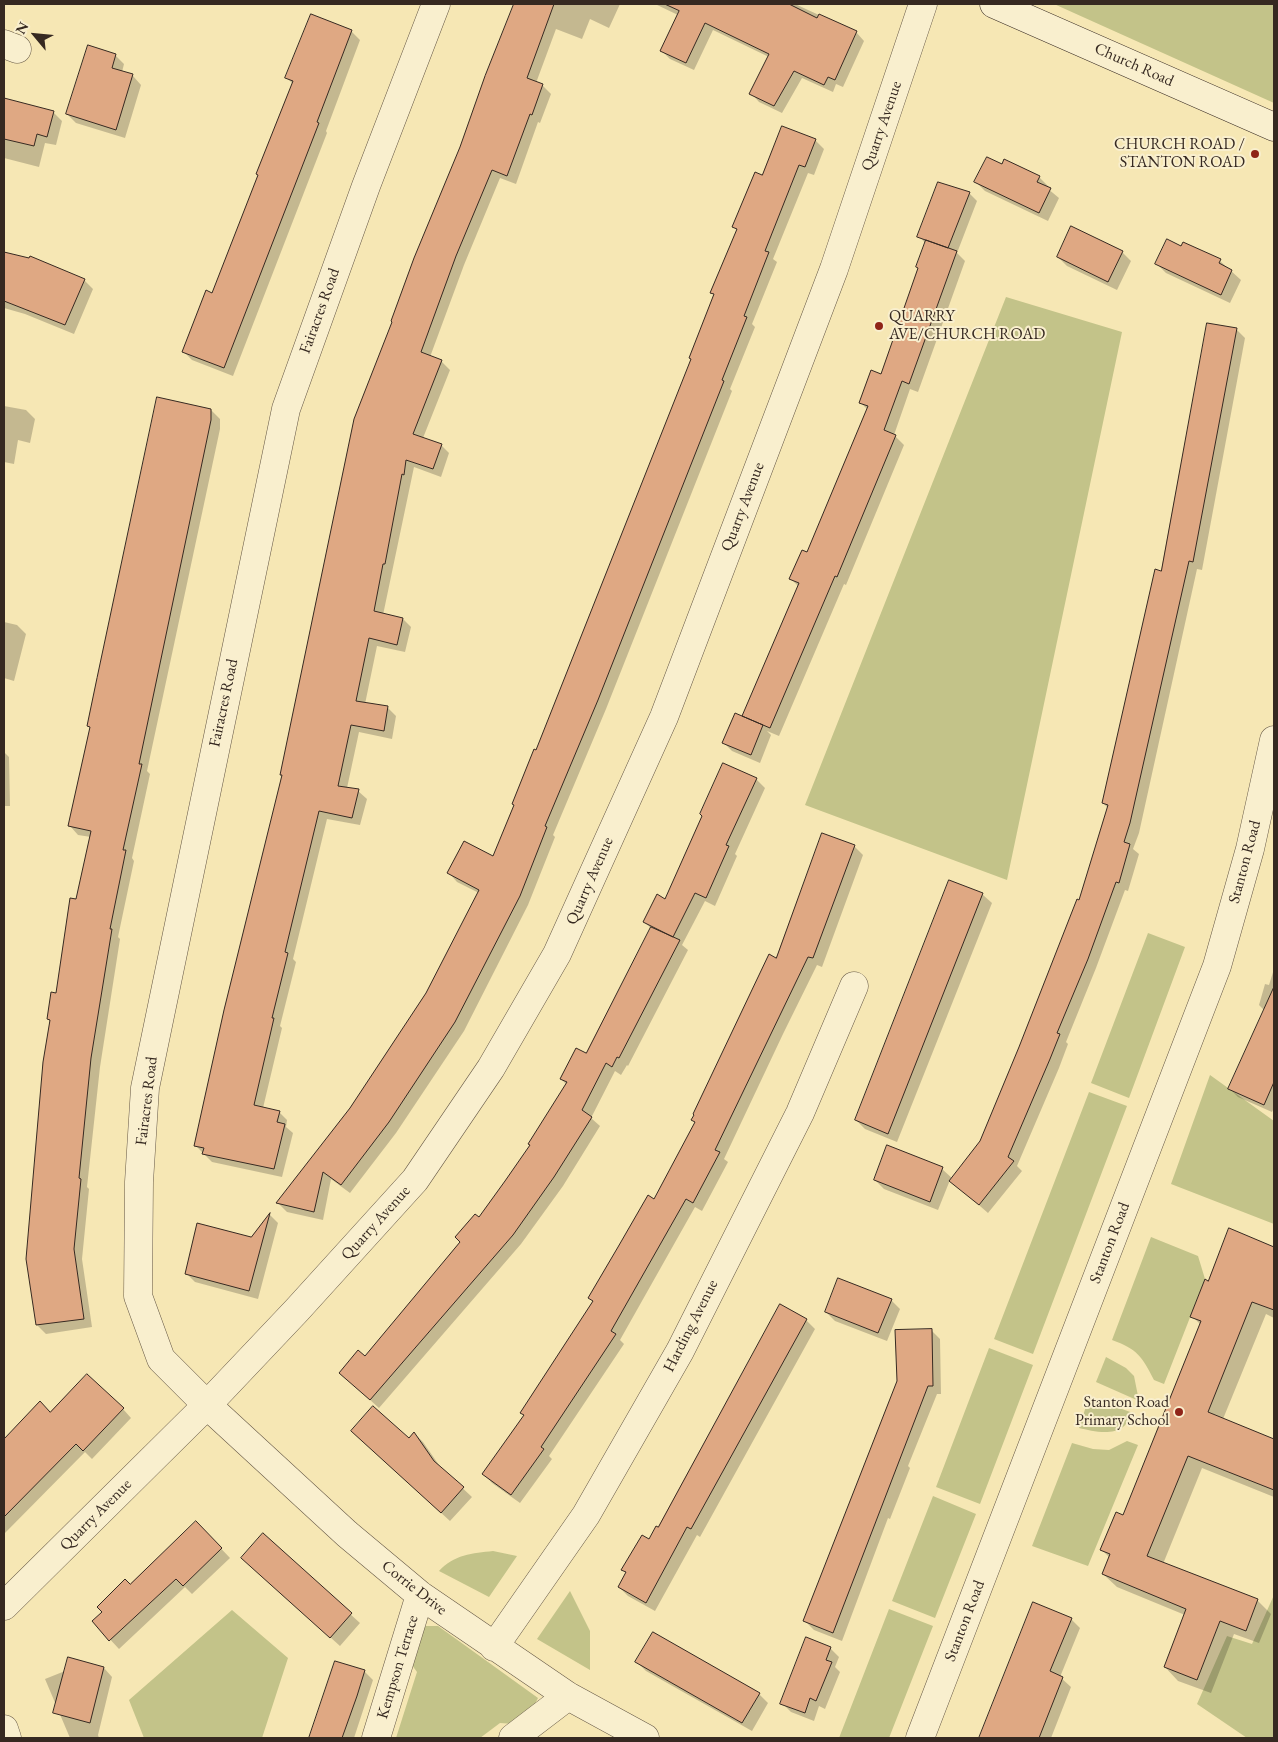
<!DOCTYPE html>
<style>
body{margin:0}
#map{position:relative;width:1278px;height:1742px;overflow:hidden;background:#f6e7b4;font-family:"EB Garamond",serif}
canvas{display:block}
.frame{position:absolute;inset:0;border:5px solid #362921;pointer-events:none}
.north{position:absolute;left:10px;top:10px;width:50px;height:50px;-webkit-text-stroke:4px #f9efce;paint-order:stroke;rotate:298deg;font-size:14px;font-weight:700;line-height:20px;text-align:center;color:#362921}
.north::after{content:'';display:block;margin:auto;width:18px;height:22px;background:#362921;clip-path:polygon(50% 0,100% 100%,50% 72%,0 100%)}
</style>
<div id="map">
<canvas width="1278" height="1742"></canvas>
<div class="frame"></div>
<div class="north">N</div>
</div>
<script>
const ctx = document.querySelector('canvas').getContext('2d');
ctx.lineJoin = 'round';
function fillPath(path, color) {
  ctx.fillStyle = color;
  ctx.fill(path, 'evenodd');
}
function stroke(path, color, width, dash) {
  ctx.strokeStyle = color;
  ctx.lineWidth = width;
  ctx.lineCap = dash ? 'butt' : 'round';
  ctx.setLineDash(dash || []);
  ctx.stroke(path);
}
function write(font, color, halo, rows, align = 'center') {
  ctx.font = font + ' "EB Garamond",serif';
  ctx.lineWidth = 4;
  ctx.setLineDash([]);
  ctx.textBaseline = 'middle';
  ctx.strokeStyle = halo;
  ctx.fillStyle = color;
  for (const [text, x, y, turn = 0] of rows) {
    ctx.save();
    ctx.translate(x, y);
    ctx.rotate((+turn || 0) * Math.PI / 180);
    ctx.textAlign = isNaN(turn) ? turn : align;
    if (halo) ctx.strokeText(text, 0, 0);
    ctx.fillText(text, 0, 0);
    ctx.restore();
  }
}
fillPath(new Path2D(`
 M1054,4H1274V103Z
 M1006,297L1122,332L1007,880L805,805Z
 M1148,933L1185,947L1129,1098L1091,1083Z
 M1210,1075L1274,1121V1224L1171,1184Z
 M1089,1092L1127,1106L1033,1354L994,1339Z
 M1151,1237L1198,1256L1205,1279L1164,1384L1154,1380C1142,1356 1137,1349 1112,1340Z
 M989,1348L1033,1365L980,1504L936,1487Z
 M1106,1357L1126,1368L1134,1376L1139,1401L1096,1382Z
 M1089,1397L1133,1413C1131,1417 1127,1424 1123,1427C1111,1436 1092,1431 1079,1428Z
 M1127,1441L1138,1445L1088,1566L1032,1546L1072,1443L1093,1449L1109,1450Z
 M933,1496L976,1514L935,1618L892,1601Z
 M493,1551L517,1556L489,1597L439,1571C453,1555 473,1553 493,1551Z
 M570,1591L590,1631V1670L537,1639Z
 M1274,1595V1738H1247L1197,1704L1227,1636L1252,1644Z
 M889,1609L933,1626L889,1738H839Z
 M232,1610L288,1658L262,1738H144L129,1700Z
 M426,1626H438L538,1698L532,1710L515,1724L500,1723L480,1738H396L417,1672L409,1661L417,1633Z`), '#c3c389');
fillPath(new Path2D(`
 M515,4H620L609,28L590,19L582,39L556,29L536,83L543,86L551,94L540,123L538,122L516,184L500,178L464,265L430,357L441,361L450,370L423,438L441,445L449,453L441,477L414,467L383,615L403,619L411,627L405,652L377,646L365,704L387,707L396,716L392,739L359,732L347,788L358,791L367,799L360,825L327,819L293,959L296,962L280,1026L282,1028L263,1108L279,1112L287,1120L286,1127L293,1133L282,1177L212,1162L196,1146L461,147L486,77Z
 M655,4H795L856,32L864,41L843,87L836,84L833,92L802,78L782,113L759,102L751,93L769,57L713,30L694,70L670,59L661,50L678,15Z
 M351,31L360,40L326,131L327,133L233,376L192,360L183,351L213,294L293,84L287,78Z
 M115,55L124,64L122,72L133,76L141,85L125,138L76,123L67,114Z
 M4,101L53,112L62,121L56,145L45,143L39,167L4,158Z
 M815,140L824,149L814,175L808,173L773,259L777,262L752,324L755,327L730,389L732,391L606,709L553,835L555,837L528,905L464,1031L396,1133L350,1193L331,1179L323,1220L287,1212L278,1203L351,1109L427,994L479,893L457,882L449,873L494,858L692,359L715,296L712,292L737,230L734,227L762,176Z
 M1039,177L1048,186L1047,188L1059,198L1048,221L985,191L976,182Z
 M969,193L977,201L957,253L965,261L918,392L910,389L894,435L904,445L846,585L844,584L779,736L767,731L771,735L760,763L732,751L724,743L743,718L799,587L791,579L808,554L868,410L861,403L882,375L919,268L926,244L919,236Z
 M1182,248L1220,261L1241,280L1230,303L1166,273L1157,264Z
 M1122,252L1131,261L1117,290L1067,266L1058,257Z
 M4,253L30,260L84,280L93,289L74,334L25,314L4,308Z
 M1236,329L1245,338L1202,570L1197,569L1139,833L1133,849L1139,854L1128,891L1125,890L1096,968L1066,1042L1068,1044L1059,1068L1017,1166L1022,1171L988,1213L950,1180L938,1210L884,1189L875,1180L942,1169L953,1179L982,1142L1080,902L1108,808L1103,803L1162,572Z
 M4,406L26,410L35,419L30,443L18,440L14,464L4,462Z
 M211,410L220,419V429L147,771L150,774L132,858L134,861L118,937L120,939L100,1067L87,1187L89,1189L82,1259L92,1327L46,1334L37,1325L51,1022L48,1019L57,995L91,837L78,835L70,826Z
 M4,622L17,625L26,634L14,681L4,678Z
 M4,752L9,757L10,806H4Z
 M756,779L765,788L735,854L737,856L715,906L705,901L682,945L688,950L628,1066L627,1065L621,1075L615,1071L591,1118L600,1126L563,1186L521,1244L379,1408L350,1382L365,1358L479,1219L532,1145L567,1085L561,1079L587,1054L652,929L644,922L665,900Z
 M854,846L863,855L822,967L817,965L783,1034L724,1159L728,1162L702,1211L695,1207L620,1340L624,1344L549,1456L552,1459L520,1503L492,1483L484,1474L525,1416L521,1412L594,1302L590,1298L655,1201L696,1123L693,1120L777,959Z
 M950,882L983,895L992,903L897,1142L865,1129L856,1120Z
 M1274,969V1108L1272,1112L1238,1097L1230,1089L1265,1011L1259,1005L1265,984L1269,985Z
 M270,1215L278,1223L258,1299L195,1282L186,1273L251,1239Z
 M1230,1230L1274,1248V1318L1266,1314L1223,1419L1274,1440V1497L1202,1468L1163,1564L1257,1600L1271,1614L1259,1643L1234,1634L1211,1693L1178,1681L1165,1667L1185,1615L1117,1587L1103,1574L1110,1558L1102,1550L1123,1516L1201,1325L1192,1316L1209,1282Z
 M891,1300L900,1309L887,1341L835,1321L826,1312Z
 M780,1306L806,1320L815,1329L700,1537L697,1535L655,1611L628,1596L619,1587L627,1573L623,1569L659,1529Z
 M931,1330L940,1339L941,1394H937L908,1466L910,1468L890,1519L888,1518L842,1641L814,1630L805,1621Z
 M123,1409L131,1418L92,1459L85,1452L4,1534V1461L50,1414Z
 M414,1433L423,1442L441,1468L472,1497L450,1521L361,1440H409Z
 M196,1522L230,1558L192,1594L185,1587L119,1649L93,1621Z
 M263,1535L360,1623L340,1646L252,1567Z
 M1034,1604L1071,1619L1080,1628L1060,1677L1071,1687L1051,1738H980Z
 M830,1648L839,1657L835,1667L840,1672L825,1709L819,1706L814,1721L791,1712L782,1703Z
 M336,1662L364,1671L373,1680L354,1738H311Z
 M637,1662L759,1694L768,1703L752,1731L646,1671Z
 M104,1668L112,1677L98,1735L99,1738H70L45,1679L65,1671Z`), '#0003');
const building = new Path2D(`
 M514,4H554L527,78L543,84L532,115L530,114L507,176L492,170L456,256L421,352L442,360L413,434L442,444L433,469L406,460L404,475L402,474L385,564H383L374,611L403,618L397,645L369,638L356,701L388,706L384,731L351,725L338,786L359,789L352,818L319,811L285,952L288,953L272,1018H274L254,1105L280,1111L277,1122L285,1124L274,1169L202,1154L204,1148L194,1146L224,1010L282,775H280L354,419L392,322L391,321L414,258L460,147L485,76Z
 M665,4H789L817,18L819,14L857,31L835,80L828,77L824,85L794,71L774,106L749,94L769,54L705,23L686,63L660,51L679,11Z
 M311,14L352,30L317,122L319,123L224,368L182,352L206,290L212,293L258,175L256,174L293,81L285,78Z
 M88,45L116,54L112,68L133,74L116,130L66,114Z
 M4,98L54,111L47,137L37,134L34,146L4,139Z
 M782,126L816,139L805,167L799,165L765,251L769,252L744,316L747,317L722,380L724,381L598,700L545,826L547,827L520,896L455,1022L389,1122L341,1185L323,1172L314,1212L276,1203L350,1108L426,993L479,890L447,873L464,841L493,856L514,805L512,804L534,749L536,750L691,359L689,358L714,294L710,293L737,229L732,227L755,172L762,175Z
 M987,157L1002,164L1004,159L1040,176L1037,182L1051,188L1039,213L974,182Z
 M938,182L970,192L948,248L917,237Z
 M1071,226L1123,251L1108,282L1057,257Z
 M1167,239L1181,246L1183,242L1221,259L1219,263L1232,270L1221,295L1155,264Z
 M926,240L957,251L909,384L902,381L884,430L896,435L837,577L835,576L770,728L742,716L763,725L751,755L722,743L735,713L742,716L799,583L789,579L802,550L807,552L868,406L859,403L871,370L881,374L918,268L916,267Z
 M4,252L29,258L30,256L85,279L65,325L4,301Z
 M1207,323L1237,328L1193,562L1189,561L1130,823L1124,842L1130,844L1119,883L1116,882L1088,959L1057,1033L1060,1034L1050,1059L1008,1157L1014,1161L979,1205L949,1181L980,1141L1019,1047L1077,899L1079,900L1108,805L1102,803L1155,569L1161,571Z
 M157,397L211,409V420L139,764H142L123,850H126L110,929H112L91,1058L79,1178L81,1179L74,1249L84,1319L36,1325L26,1259L43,1062L50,1020L47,1019L51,992L56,993L70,898L76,899L91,831L68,826L90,727L87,726L97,678Z
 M723,763L757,778L726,845L729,846L706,898L695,893L673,937L643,922L657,894L665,899L702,816L700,814Z
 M822,833L855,845L813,958L808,957L715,1150L720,1152L693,1203L686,1199L611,1331L616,1334L541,1447L544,1449L511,1495L482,1474L524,1415L520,1413L593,1301L588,1298L618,1247L648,1195L654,1199L695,1122L691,1120L694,1115L693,1114L769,954L776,958Z
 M949,880L983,893L888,1134L855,1120Z
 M651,927L680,940L619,1058L617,1057L612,1067L606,1063L582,1110L592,1117L554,1177L513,1235L370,1400L339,1373L358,1350L365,1356L460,1242L455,1237L475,1214L479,1217L505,1181L530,1145L528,1144L567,1082L560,1079L576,1048L586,1053Z
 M1274,987V1082L1264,1105L1228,1089Z
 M887,1145L943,1167L930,1202L874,1180Z
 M270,1213L249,1291L185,1274L197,1223L251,1237Z
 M1229,1228L1274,1247V1310L1252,1302L1208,1412L1274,1439V1490L1188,1456L1147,1556L1258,1599L1246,1631L1220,1621L1197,1680L1164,1667L1186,1609L1102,1574L1110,1554L1100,1550L1116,1512L1123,1515L1201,1321L1190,1317L1205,1279L1208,1281Z
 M838,1278L892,1299L878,1333L825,1312Z
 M780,1304L807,1319L691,1529L687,1527L646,1603L618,1587L626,1572L621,1570L642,1535L649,1539L656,1526L658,1527Z
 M932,1329L933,1386H928L833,1633L803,1621L897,1381L895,1330Z
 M87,1374L124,1408L83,1451L76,1444L4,1517V1439L40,1401L50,1412Z
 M373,1406L409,1438L414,1432L434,1461L464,1487L441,1513L351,1431Z
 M196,1521L222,1548L183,1586L176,1579L109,1641L92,1621L102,1612L97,1607L125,1579L130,1584Z
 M263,1533L352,1613L330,1638L241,1558Z
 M1033,1602L1072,1618L1050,1671L1063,1677L1039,1738H979Z
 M653,1632L760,1693L742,1723L635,1662Z
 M806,1637L831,1647L826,1660L832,1662L816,1701L810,1698L805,1713L780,1704Z
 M68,1657L104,1667L90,1723L53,1713Z
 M335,1661L365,1670L357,1696L342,1738H309Z`);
fillPath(building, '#dfa883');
stroke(building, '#362921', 1);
const minor = new Path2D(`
 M436,4L366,186L286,409L145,1088L139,1182L138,1296L161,1359L207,1405L347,1534L420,1595L568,1696L645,1738
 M4,44L17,49
 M4,1606L207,1405L297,1310L415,1180L491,1068L557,954L664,717L834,269L923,4
 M494,1647L586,1515L680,1351L800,1113L854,986
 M4,1729L7,1738
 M376,1738L420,1595
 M513,1738L568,1696`);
const tertiary = new Path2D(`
 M920,1738L1217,966L1250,849L1274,740`);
const secondary = new Path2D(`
 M994,4L1274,127`);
stroke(minor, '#665846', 29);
stroke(tertiary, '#665846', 29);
stroke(secondary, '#362921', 29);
stroke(minor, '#f9efce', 28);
stroke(tertiary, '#f9efce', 28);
stroke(secondary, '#f9efce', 28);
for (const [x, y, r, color] of [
 [1255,154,5,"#8f2418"],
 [879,326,5,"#8f2418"],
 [1179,1412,5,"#8f2418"]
]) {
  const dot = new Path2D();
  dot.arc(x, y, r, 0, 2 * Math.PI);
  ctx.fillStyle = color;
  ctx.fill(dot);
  stroke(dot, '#f9efce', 2);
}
write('16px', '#362921', '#f9efce', [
 ["Church Road",1134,65,24],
 ["Quarry Avenue",882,126,-71],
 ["Fairacres Road",320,311,-70],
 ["Quarry Avenue",743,507,-69],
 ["Fairacres Road",224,703,-78],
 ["Stanton Road",1245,862,-75],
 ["Quarry Avenue",590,881,-66],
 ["Fairacres Road",147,1101,-83],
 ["Quarry Avenue",376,1223,-48],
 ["Stanton Road",1110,1243,-69],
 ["Harding Avenue",691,1326,-63],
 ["Quarry Avenue",96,1515,-45],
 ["Corrie Drive",414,1588,38],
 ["Stanton Road",965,1621,-69],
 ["Kempson Terrace",398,1667,-73]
]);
write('16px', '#362921', '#f9efce', [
 ["CHURCH ROAD /",1245,145],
 ["STANTON ROAD",1245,163],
 ["QUARRY",889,317,"left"],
 ["AVE/CHURCH ROAD",889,335,"left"],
 ["Stanton Road",1169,1403],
 ["Primary School",1169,1421]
], 'right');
</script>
